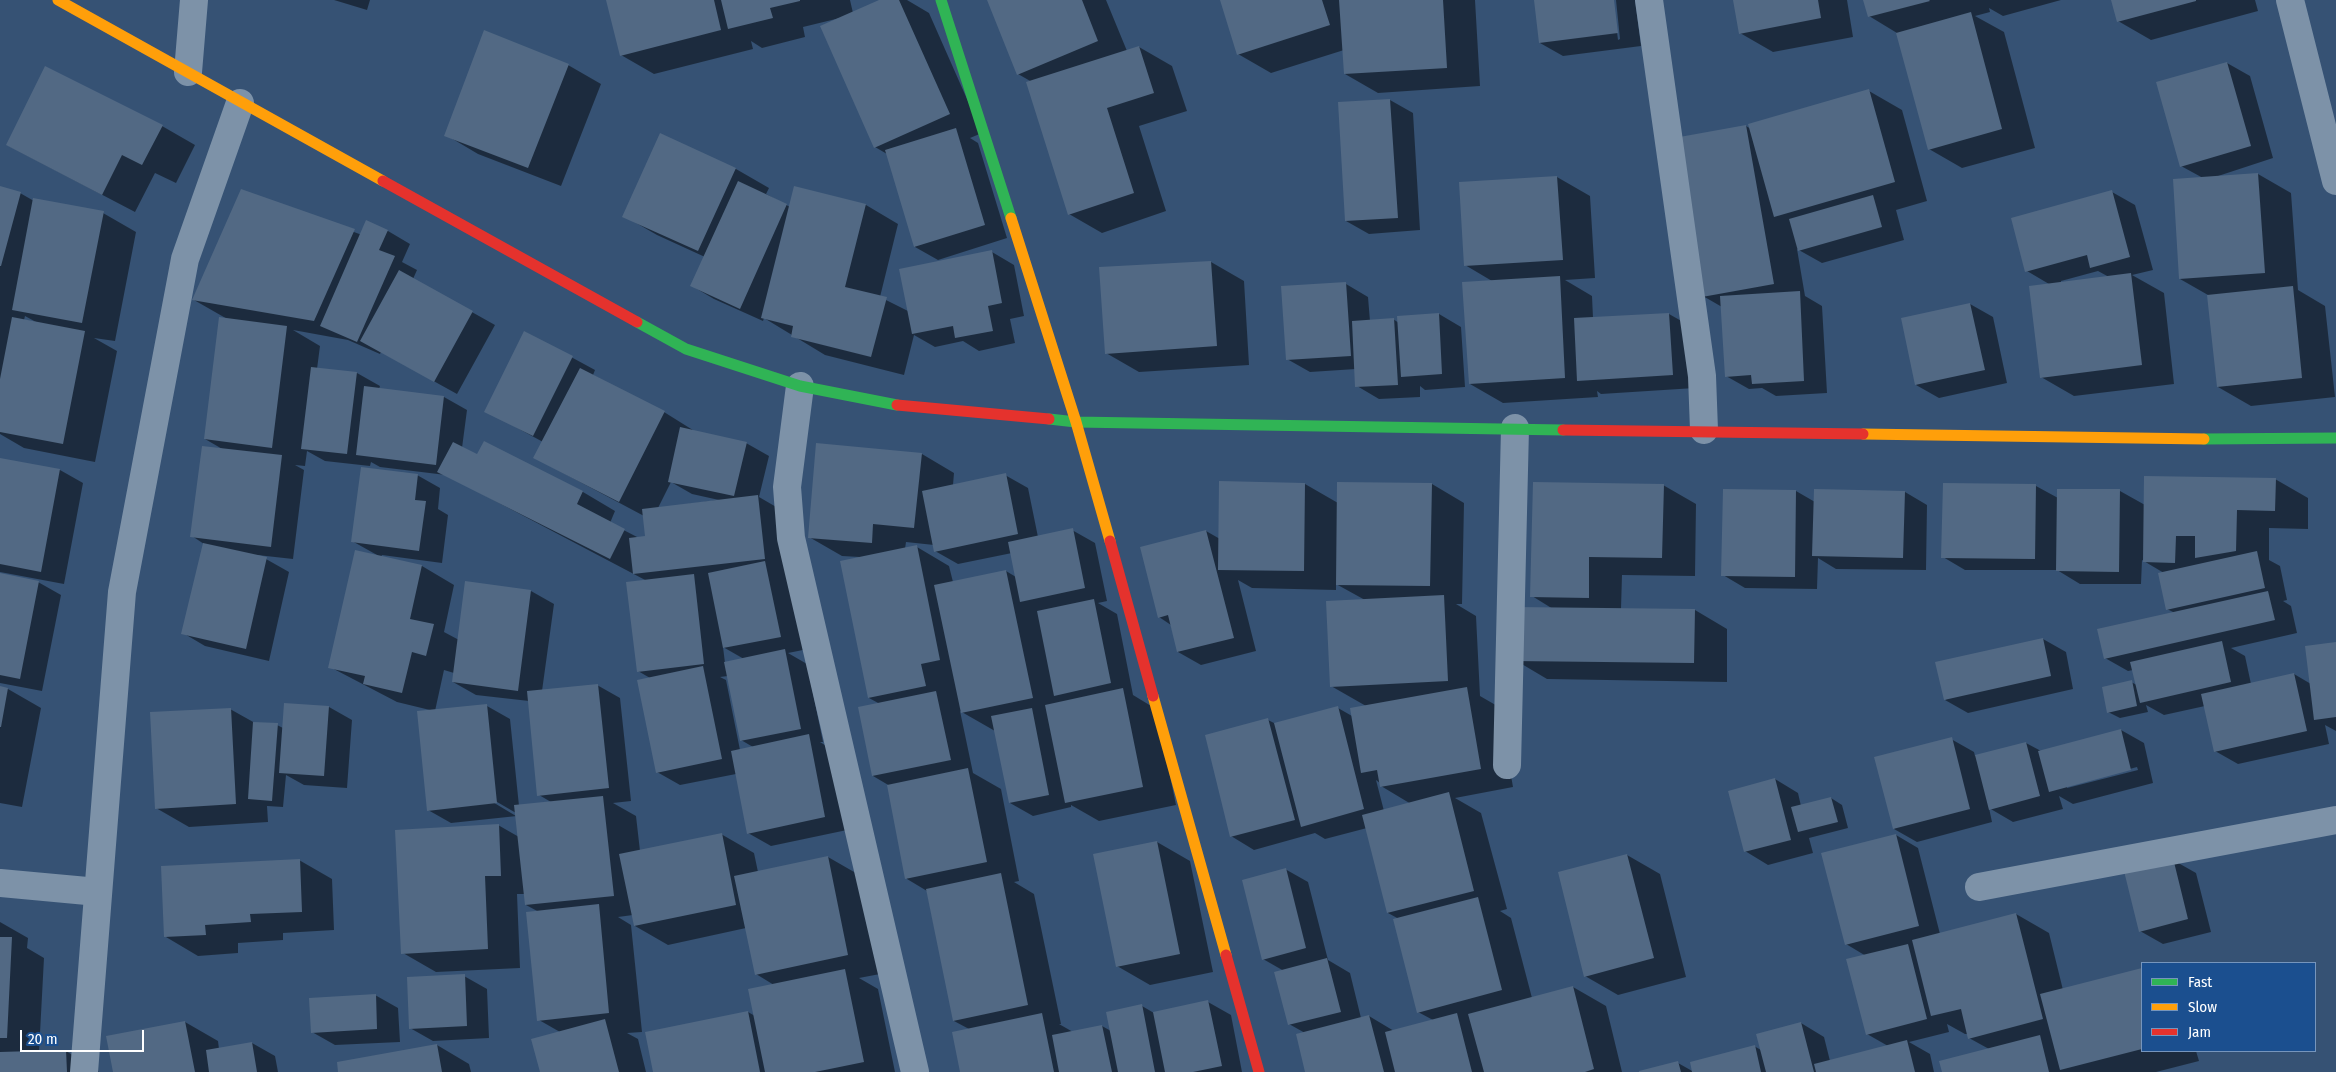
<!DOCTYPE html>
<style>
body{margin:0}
#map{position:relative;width:2336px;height:1072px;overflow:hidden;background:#365274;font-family:"Fira Sans Condensed",sans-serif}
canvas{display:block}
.legend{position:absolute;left:2141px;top:962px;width:175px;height:90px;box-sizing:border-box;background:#1b4f8f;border:1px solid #7695bc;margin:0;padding:6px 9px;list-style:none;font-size:15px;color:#fff}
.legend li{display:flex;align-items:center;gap:10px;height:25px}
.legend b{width:25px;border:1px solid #7695bc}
.scale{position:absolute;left:20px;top:1030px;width:124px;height:22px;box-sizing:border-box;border:2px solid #fff;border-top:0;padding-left:6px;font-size:15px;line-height:18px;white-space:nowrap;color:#fff;-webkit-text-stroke:4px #1b4f8f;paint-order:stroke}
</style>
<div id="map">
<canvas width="2336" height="1072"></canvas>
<ul class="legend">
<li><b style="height:6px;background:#30b455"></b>Fast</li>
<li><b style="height:6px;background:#ff9f0a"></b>Slow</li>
<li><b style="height:6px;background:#e5322d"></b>Jam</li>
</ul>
<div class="scale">20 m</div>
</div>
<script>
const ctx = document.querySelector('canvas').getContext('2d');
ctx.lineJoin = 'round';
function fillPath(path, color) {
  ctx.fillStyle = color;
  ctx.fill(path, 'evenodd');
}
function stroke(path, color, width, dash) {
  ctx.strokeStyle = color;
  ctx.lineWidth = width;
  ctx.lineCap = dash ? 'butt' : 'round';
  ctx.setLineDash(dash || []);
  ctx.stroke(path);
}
fillPath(new Path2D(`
 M334,0H370L367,10Z
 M608,0H850L853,13L882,0H907L929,13L982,133L970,138L978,143L1007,238L938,260L915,247L887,154L875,147L840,18L803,27L805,37L762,48L751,41L753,49L654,74L621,55Z
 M988,0H1106L1127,51L1139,47L1172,66L1187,111L1139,126L1166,211L1102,233L1069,214L1032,82L1018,74Z
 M1221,0H1475L1480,86L1378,93L1345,74L1344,50L1271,73L1238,54Z
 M1535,0H1613L1618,40L1620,39L1616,0H1635L1641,46L1563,56L1540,43Z
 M1734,0H1847L1853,37L1773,52L1740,33Z
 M1865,0H2061L2003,16L1989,8L1990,12L1975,16L2004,32L2035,148L1962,168L1929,149L1897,33L1869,16Z
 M2112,0H2255L2258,11L2151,40L2118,21Z
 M2227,63L2250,76L2273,158L2212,178L2258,174L2291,193L2298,290L2325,306L2335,397L2251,406L2218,387L2208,295L2180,279L2203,178L2181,166L2158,83Z
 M568,65L601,84L561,186L478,154L446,135Z
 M1869,91L1902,110L1927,201L1896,210L1904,240L1822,263L1797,249L1805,296L1822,306L1827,393L1776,396L1762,388L1749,389L1726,376L1722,307L1703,296L1746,126L1751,129Z
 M1390,100L1413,113L1420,230L1369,234L1346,221L1339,103Z
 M162,126L195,145L176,183L155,173L135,212L7,145Z
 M660,135L736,169L769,188L766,194L790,207L866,205L898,224L880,297L908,311L992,252L1014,265L1024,316L1010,319L1015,343L979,351L963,341L935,347L914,335L904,375L825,355L764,318L763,321L714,299L692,286L705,257L657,235L624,216Z
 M1557,177L1590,196L1595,278L1565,280L1592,296L1593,318L1669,314L1692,327L1695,388L1601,394L1597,391L1598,397L1503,403L1470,384L1492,281L1465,265L1461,183Z
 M0,187L20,193L34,201L103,213L136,232L115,341L94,338L117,351L95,462L24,448L0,434ZM25,316L36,322L24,320Z
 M242,190L362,235L388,231L410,244L402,262L417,270L413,279L495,325L457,394L381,352L380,354L348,340L293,330L320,346L317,369L357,373L380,386L379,389L444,397L467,410L462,448L478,455L484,442L583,492L615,511L610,523L639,538H646L644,516L535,458L543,442L486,411L525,332L595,370L593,375L664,412L696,432L746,443L769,456L759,497L790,515L803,650L788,653L807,664L823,742H820L831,749L847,830L771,846L748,833L736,774L680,785L657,772L650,678L638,671L647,581L446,475L380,467L371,462L370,466L325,461L307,451L305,466L295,465L304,470L293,559L257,555V556L266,559L289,572L269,661L205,646L183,633L204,544L192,536L224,450L205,439L229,320L194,300ZM671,482L692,494L719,500L658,508ZM723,647L744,659L725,663ZM728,676L741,740L753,747L740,750L726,680L720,677Z
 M2112,192L2135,205L2153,270L2132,275L2164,293L2174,384L2074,396L2041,377L2049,284L2027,271ZM2098,271L2109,277L2061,283V281Z
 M1211,262L1244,281L1249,365L1139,372L1106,353L1101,269Z
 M1346,284L1368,297L1370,321L1393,319L1399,323L1439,314L1461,327L1465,387L1425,390L1420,386V397L1379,399L1357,386L1356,369L1310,372L1287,359Z
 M1970,304L1993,317L2007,383L1939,398L1916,385Z
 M922,454L954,473L953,485L1005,475L1028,488L1038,537L1072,530L1095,543L1107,601L1098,603L1117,614L1133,695L1156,709L1176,805L1099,821L1071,805V807L1033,816L1010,803L995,731L960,711L973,773L1001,789L1019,881L1014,882L1034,894L1061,1024H1059L1073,1032L1102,1026L1111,1031L1142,1006L1154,1013L1208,1002L1231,1015L1242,1072H961L969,1029L954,1021L927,891L907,879L890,786L873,776L880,704L869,698L860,557L842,556L809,537ZM906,542L934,545L935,551L958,564L1012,553L1016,577L1006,571L953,582L949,566L917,547L905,549Z
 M0,459L60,470L83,483L64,584L0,572Z
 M417,475L440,488L438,509L448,515L442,563L382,555L381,557L422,566L454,585L444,632L459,640L531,591L554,604L542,691L597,685L620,698L631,801L613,803L636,816L640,851L721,834L754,853L758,872L828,857L861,876L880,974L859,978L878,989L895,1072H654L748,1012L755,1016L774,985L756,974L746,928L668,945L635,926L633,915L618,917L631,925L642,1032L627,1033L638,1039L646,1072H541L560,1032L539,1020V912L526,905L525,894H517L520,968L436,972L403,953L498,825L519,837L517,816L451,823L428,810L434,711L397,702L330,667L377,555L352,541ZM444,670L454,673L453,682L476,695L529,701L539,795L551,802L519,806L510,719L487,706L435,711ZM492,799L516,813V816L491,801Z
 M2275,479L2308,498V529L2269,528V560L2280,566L2287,600L2283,601L2291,606L2297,633L2231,648L2245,656L2251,684L2294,674L2311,684L2336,643V731L2325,725L2329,744L2238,764L2215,751L2205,706L2164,715L2146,705L2148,712L2120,718L2108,712L2131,682L2137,685L2133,670L2128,671L2105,658L2175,613L2167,609L2164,573L2142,560L2141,584H2080L2057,570H1965L1943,557L2036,486L2058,498L2120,491L2145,505Z
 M1305,484L1338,503L1432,484L1464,503L1462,604H1456L1476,616L1480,696L1499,707L1513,787L1455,798L1481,813L1507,909L1500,911L1511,918L1532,998L1573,987L1606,1006L1622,1072H1306L1305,1033L1289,1024L1284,971L1263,959L1285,869L1308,882L1328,960L1350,973L1361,1018L1369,1016L1394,1031L1433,1020L1418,1012L1399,919L1388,913L1367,828L1325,839L1315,833L1254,850L1231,836L1268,720L1276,724L1338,708L1352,716L1366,706L1331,686L1365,600L1336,584V590L1252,588L1238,580L1256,651L1201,665L1178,652L1171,625L1159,617L1206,531L1220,539ZM1376,780L1380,783L1381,786L1411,804L1384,811Z
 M1663,485L1696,504L1695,576L1622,575L1621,609L1695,610L1727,629V682L1547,679L1515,660L1553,609L1532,596Z
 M1796,491L1815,502L1905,492L1927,505L1926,570L1836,569L1818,558L1817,589L1745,588L1723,575Z
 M0,574L38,582L61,595L42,691L0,683Z
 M2043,639L2066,652L2073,689L1968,713L1945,700Z
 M0,687L8,689L41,708L22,807L0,803Z
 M329,707L352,720L347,788L304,785L286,775L283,807L267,806L268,822L189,827L156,808L230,709L255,723L277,725L283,728Z
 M2121,730L2144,743L2153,783L2073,804L2059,796L2063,809L2013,822L1989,808L1992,822L1917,842L1894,829L1951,739L1974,752L1975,756L2026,743L2041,751ZM2137,767L2138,770L2067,788V786Z
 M1775,779L1798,793L1801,806L1831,798L1842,805L1848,828L1809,838L1813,853L1768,865L1745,851Z
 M1896,835L1918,848L1940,934L2016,914L2049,933L2063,990L2142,969V1051H2196L2199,1061L2156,1072H1943L1989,1049L1969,1038L1968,1034H1965L1947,1024L1949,1032L1909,1042L1930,1054L1934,1072H1641L1678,1063L1694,1072L1754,1046L1761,1050L1801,1023L1824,1037L1830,1061L1888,1046L1867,1034L1866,956L1846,944Z
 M1157,842L1190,861L1213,972L1150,985L1117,966Z
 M1627,855L1660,874L1686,977L1618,995L1585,976Z
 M299,860L332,879L334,930L283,933V940L238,943V953L198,956L166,937Z
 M2173,860L2196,873L2211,932L2163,944L2140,931Z
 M0,922L28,938L27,948L44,958L39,1052L66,1051L99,1072H0Z
 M464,976L487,989L489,1038L433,1041L410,1028Z
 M375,995L398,1008L400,1042L335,1045L312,1032Z
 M185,1022L218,1041L219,1049L252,1043L275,1056L278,1072H114Z
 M437,1045L469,1064L471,1072H340Z`), '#0007');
fillPath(new Path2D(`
 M606,0H714L721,30L620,56Z
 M721,0H800V1L770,8L773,18L728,29Z
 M879,0H899L950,114L874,148L820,26Z
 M987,0H1082L1098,41L1017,75Z
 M1220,0H1322L1330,25L1237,55Z
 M1339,0H1443L1447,68L1344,74Z
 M1534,0H1614L1618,33L1539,43Z
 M1733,0H1818L1821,18L1739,34Z
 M1863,0H1929L1930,1L1868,17Z
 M2111,0H2196V1L2117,22Z
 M1971,12L2002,129L1928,150L1896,33Z
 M484,30L569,64L528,168L444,136Z
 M1139,46L1154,93L1107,108L1134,193L1068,215L1026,82Z
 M2227,62L2251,146L2180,167L2156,82Z
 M45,66L163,125L142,165L122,155L102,195L6,145Z
 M1869,89L1895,182L1774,217L1748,124Z
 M1390,99L1398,218L1345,221L1338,102Z
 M1746,125L1774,284L1702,297L1674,138Z
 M956,128L985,225L914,247L885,150Z
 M660,133L736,168L698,251L622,217Z
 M2258,173L2265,273L2179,279L2173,179Z
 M1557,176L1563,260L1464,266L1459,182Z
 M738,181L787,204L740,309L690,286Z
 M0,186L21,192L1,266H0Z
 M794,186L866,204L845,287L887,297L871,357L791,337L793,326L761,318Z
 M241,189L355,229L314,321L192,300Z
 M2112,190L2130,257L2090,268L2087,255L2025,272L2011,218Z
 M1873,195L1882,227L1798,251L1789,219Z
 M33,198L104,211L82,323L12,310Z
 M366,220L388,230L379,250L395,256L357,342L320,326Z
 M992,250L1002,303L988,306L993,331L955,338L953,326L912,334L899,269Z
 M1211,261L1217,346L1105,354L1099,267Z
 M399,270L473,311L434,382L360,341Z
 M2131,273L2142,365L2040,378L2029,286Z
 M1560,276L1565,378L1469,384L1462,282Z
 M1346,282L1351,356L1286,360L1281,286Z
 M2293,286L2302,378L2217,387L2207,295Z
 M1800,291L1804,381L1752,384L1751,375L1725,377L1720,296Z
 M1970,303L1985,370L1915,385L1901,318Z
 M1439,313L1442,374L1401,377L1397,316Z
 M1669,313L1673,375L1577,381L1574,318Z
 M12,317L85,331L63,444L0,432V379Z
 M219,317L287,326L272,448L204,439Z
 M1394,318L1398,385L1355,387L1352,321Z
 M524,331L573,356L533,436L484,412Z
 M311,367L357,372L347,454L301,449Z
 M580,368L665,411L619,502L533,458Z
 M364,386L444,396L436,465L356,455Z
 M680,427L747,442L734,496L668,482Z
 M484,441L583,491L577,504L625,529L610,559L437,472L453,442L477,454Z
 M816,443L922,453L914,528L873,524L872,543L808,538Z
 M202,446L282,455L271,547L190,537Z
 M0,458L60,469L41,572L0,564Z
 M361,467L418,474L415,500L426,501L419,551L351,542Z
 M1006,473L1018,534L934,552L922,491Z
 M2144,476L2276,478L2275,511L2237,510L2236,551L2195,558V536H2176L2175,563L2143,562Z
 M1219,481L1305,483L1304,571L1218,570Z
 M1337,482L1432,483L1430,586L1336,585Z
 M1533,482L1664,484L1662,558L1589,557V598L1530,597Z
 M1943,483L2036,484L2035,559L1941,558Z
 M1723,489L1796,490L1795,577L1721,576Z
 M1814,489L1905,491L1903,558L1812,556Z
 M2057,489H2120L2119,572L2056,571Z
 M758,495L765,559L633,574L629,538L645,536L642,509Z
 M1073,528L1085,588L1020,602L1008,542Z
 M1206,530L1234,638L1177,652L1168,615L1158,618L1140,547Z
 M203,543L267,557L246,649L181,634Z
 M917,545L940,660L921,664L926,686L868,698L840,561Z
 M355,550L422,565L410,619L434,624L426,656L412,652L402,693L363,684L365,676L328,668Z
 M2257,551L2265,588L2166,610L2158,573Z
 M765,561L781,637L723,648L708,573Z
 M1006,570L1033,698L961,713L934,585Z
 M0,573L39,581L20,679L0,675Z
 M694,574L704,664L637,672L626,582Z
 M465,581L531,590L518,691L452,682Z
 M2268,591L2275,620L2104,659L2097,629Z
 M1444,595L1448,681L1330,687L1326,601Z
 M1094,599L1111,683L1054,696L1037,611Z
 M1515,607L1695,609L1694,663L1513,661Z
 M2043,638L2051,676L1944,700L1935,662Z
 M2222,641L2231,682L2140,703L2130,662Z
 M2336,642V717L2314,720L2305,646Z
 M785,649L801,729L740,741L724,662Z
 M703,666L722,759L656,773L637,680Z
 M2294,673L2307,731L2214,752L2201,694Z
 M2132,680L2137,706L2107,713L2102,687Z
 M598,684L609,788L537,796L527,691Z
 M0,686L8,688L1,727H0Z
 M1467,687L1481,769L1380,787L1377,770L1361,773L1350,708Z
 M1123,688L1143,787L1065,803L1045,705Z
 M936,691L951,760L872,776L858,707Z
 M284,703L329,706L324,776L279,773Z
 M487,704L497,803L427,811L417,711Z
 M1338,706L1364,809L1301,827L1274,723Z
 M231,708L236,804L155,809L150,712Z
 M1032,708L1049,795L1009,803L991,716Z
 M1268,718L1295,820L1230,837L1205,735Z
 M253,722L278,723L272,801L248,799Z
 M2121,729L2131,770L2049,792L2038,751Z
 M809,734L825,817L747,834L731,751Z
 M1952,737L1970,809L1893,829L1874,757Z
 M2026,742L2040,796L1989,810L1975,755Z
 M968,768L987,862L905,879L887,785Z
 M1775,778L1791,840L1744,852L1728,791Z
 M1449,792L1474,891L1387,913L1362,815Z
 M603,796L614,896L525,905L514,805Z
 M1831,797L1838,822L1798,832L1791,807Z
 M499,824L501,876H485L488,949L401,954L395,830Z
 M722,833L736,905L634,926L619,854Z
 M1896,834L1919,926L1845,945L1821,853Z
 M1157,841L1180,954L1116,967L1093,854Z
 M1627,854L1654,958L1584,977L1558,872Z
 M828,856L848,955L755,975L734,876Z
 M2173,858L2188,919L2139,932L2124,871Z
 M300,859L302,912L250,914L251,922L205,925L206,935L164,937L161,866Z
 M1286,868L1306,948L1262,960L1242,880Z
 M1001,873L1028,1005L953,1021L926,889Z
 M1478,897L1502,990L1417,1013L1393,919Z
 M599,904L609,1013L537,1021L526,912Z
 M2016,913L2043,1019L1968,1039L1961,1009L1931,1016L1912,940Z
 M0,937H12L7,1038H0Z
 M1908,944L1927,1019L1866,1035L1846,959Z
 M1327,958L1341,1012L1288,1025L1274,972Z
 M2142,968V1049L2060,1070L2040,994Z
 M845,969L864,1062L815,1072H765L748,989Z
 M465,974L467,1026L409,1029L407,977Z
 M1573,986L1594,1069L1585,1072H1484L1468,1014Z
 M376,994L377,1029L311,1033L309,998Z
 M1208,1000L1222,1066L1193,1072H1165L1153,1012Z
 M1142,1004L1155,1072H1118L1106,1012Z
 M748,1011L760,1072H653L645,1032Z
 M1042,1013L1054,1072H960L952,1032Z
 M1457,1013L1472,1072H1395L1385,1032Z
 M1369,1015L1384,1072H1305L1296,1034Z
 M605,1019L619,1072H540L531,1039Z
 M185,1021L195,1072H113L106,1036Z
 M1801,1022L1814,1072H1766L1756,1034Z
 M1102,1025L1112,1072H1059L1052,1035Z
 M2040,1035L2049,1072H1942L1939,1061Z
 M1907,1040L1915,1072H1816L1814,1064Z
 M252,1042L257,1072H209L206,1050Z
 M437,1044L442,1072H338L337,1062Z
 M1755,1045L1761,1072H1692L1690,1062Z
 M66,1050L67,1072H0V1052Z
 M1678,1061L1681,1072H1639V1071Z`), '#526984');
stroke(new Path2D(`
 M1649,0L1702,376L1704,430
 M2290,0L2336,181
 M188,72L194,0
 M800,386L787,487L791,538L915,1072
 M1507,765L1515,428
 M0,883L98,892
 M1979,887L2336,820
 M84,1072L122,592L185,259L240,103`), '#7d92a8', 28);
stroke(new Path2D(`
 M941,0L1011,218
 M637,322L686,349L800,386L897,405
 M1049,419L1076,422L1563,430
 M2204,439L2336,438`), '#30b455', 11);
stroke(new Path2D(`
 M58,0L383,181
 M1011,218L1076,422L1110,541
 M1863,434L2204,439
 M1153,696L1226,955`), '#ff9f0a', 11);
stroke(new Path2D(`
 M383,181L637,322
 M897,405L1049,419
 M1563,430L1863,434
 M1110,541L1153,696
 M1226,955L1259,1072`), '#e5322d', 11);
</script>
